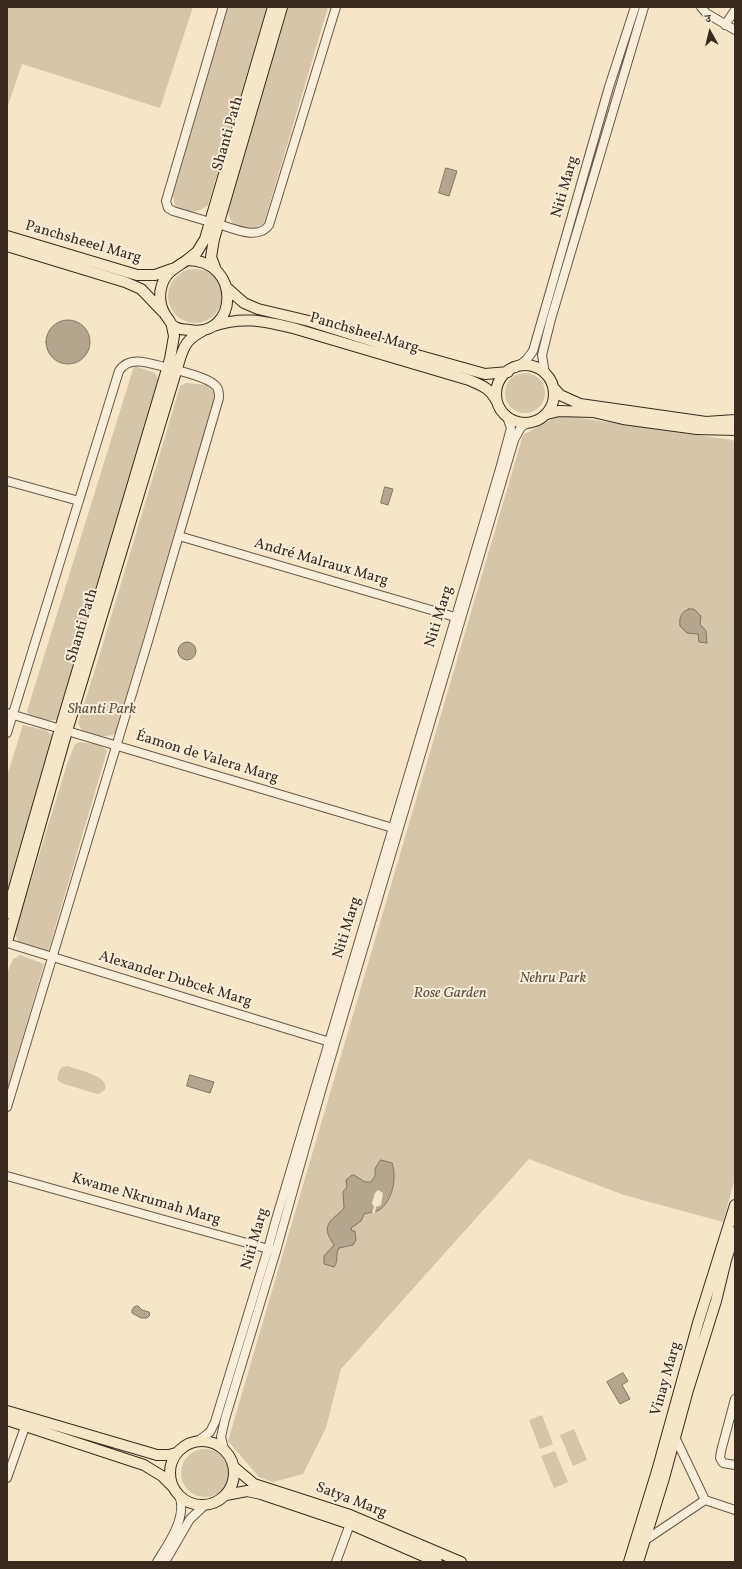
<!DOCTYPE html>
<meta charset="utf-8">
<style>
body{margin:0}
#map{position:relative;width:742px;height:1569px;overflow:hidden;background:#f6e5c6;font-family:Vollkorn,"Noto Serif Devanagari",serif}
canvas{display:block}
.frame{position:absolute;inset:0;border:8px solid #3a2a1d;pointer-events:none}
.north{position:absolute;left:690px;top:12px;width:40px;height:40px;-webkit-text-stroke:3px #f9eeda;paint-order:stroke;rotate:352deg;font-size:11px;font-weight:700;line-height:16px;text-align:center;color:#3a2a1d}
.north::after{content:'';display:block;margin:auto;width:14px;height:18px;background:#3a2a1d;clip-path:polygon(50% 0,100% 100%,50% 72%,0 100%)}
</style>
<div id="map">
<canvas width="742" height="1569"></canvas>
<div class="frame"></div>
<div class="north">उ</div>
</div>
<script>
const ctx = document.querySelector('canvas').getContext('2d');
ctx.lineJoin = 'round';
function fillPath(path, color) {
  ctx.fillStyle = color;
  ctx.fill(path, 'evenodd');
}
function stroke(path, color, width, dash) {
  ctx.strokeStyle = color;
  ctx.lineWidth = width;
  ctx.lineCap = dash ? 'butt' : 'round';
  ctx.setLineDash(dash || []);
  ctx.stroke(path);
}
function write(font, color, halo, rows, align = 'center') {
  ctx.font = font + ' Vollkorn,serif';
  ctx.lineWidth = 4;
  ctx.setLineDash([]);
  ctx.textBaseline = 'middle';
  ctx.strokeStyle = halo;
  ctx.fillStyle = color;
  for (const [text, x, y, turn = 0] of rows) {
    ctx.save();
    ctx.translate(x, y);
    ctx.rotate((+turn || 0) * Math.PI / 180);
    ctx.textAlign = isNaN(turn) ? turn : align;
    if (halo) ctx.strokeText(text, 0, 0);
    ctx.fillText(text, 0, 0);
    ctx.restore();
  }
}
fillPath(new Path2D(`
 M9,7H193L160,108L22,64L7,108V12Z
 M226,7H267L208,205C195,215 188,213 175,206L172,191Z
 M287,7H328L264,223C248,236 229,231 228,209Z
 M168 296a27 27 0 1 1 54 0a27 27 0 1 1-54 0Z
 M134,366L155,373L158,379L157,386L89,610L60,718C50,723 41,719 30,716L27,711Z
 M505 393a20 20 0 1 1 40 0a20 20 0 1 1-40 0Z
 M186,383L206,385L216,392L115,734C105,737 92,738 83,731C81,729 79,725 78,723L98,660L179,390L180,386Z
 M559,415L732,440L735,442V1178L723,1222L624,1195L529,1159L341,1369L326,1428L303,1474L273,1482L259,1477L228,1441L523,435Z
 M23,725L45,730L54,736L7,900V776Z
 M80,742L101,745L107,751L48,952L19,944L15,933L68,761L75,744Z
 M20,955L44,964L7,1091V973L13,959Z
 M68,1066C77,1070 110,1076 105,1089C103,1092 101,1093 97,1094L61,1083L57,1079L59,1071L62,1067Z
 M542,1415L553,1444L540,1449L529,1420Z
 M574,1429L587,1460L573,1466L560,1435Z
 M181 1473a24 24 0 1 1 48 0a24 24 0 1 1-48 0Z
 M555,1451L568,1482L554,1488L541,1456Z`), '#d6c5a9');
const water = new Path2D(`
 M446,168L457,171L449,196L439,193Z
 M46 342a22 22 0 1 1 44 0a22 22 0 1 1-44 0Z
 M385,487L393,489L388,505L381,503Z
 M689,609H694L701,616L700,624L706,631L707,643L699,642L698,634L687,633L680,626C679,617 681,612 689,609Z
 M178 651a9 9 0 1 1 18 0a9 9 0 1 1-18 0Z
 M190,1075L214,1082L210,1093L187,1086Z
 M381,1160L392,1163C397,1177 393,1201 379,1210C375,1213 369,1212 364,1214L361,1221L351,1228L352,1231H355L356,1240L353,1245L339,1248C335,1255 339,1261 334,1267L324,1264V1256L334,1245C332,1241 329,1238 328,1234C324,1221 338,1216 344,1208L343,1192L347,1187L346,1180L352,1175H354L365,1182H371L375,1176V1169Z
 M138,1306L142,1310L149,1312L150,1315L147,1318H141L132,1313V1310L134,1307Z
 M623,1373L628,1381L622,1385L630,1399L620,1404L607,1382Z`);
fillPath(water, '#b6a58d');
stroke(water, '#847460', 1);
fillPath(new Path2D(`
 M378,1190L383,1193L381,1205L376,1207L375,1213H372L374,1207L372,1203L375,1193Z`), '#f6e5c6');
const minor = new Path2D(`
 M701,7L706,13L735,30
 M725,25L735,10
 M210,222L173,211L168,208L166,201L223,7
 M218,224C233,228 258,241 269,225L336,7
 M516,368L527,359L533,351L609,87L635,7
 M545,374L542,355L551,319L644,7
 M7,481L79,501
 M179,536L455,617
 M7,713L396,829
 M7,733L119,371C129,354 152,364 168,368
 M7,943L333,1043
 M7,1107L148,641L219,398C219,393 219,389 216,386C209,378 187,373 177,370
 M7,1176L272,1250
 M735,1399L721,1451L720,1458L723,1463L735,1465
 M198,1441L210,1432L215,1422L268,1249L275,1223L500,469L511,428L507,417
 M224,1449L221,1437L225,1419L276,1251L321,1091L514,440L521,427L528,423
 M7,1478L25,1427
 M705,1500L735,1510
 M644,1541L705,1500L675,1437
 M157,1562C168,1544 188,1517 179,1495
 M165,1562L190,1519L205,1505
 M336,1562L350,1524L353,1520`);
const major = new Path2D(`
 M7,236L137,275H155L172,269
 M7,246L125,282L141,289L163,312
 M187,260L197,252L205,239L273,7
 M187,260C243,260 238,339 189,330C184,329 180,330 175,327C171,325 171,323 169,320C158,307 157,289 167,275C173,268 180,265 187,260Z
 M216,270L211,257L214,239L282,7
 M226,287L244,303L258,309L309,321L417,355L485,374L508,372
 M213,326C243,316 263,321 293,328L469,380C483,386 490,388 497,402
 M496 394a29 29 0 1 1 58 0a29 29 0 1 1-58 0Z
 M553,387L560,395L580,404L706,422L735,420
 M547,414L559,411L593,412L623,419L697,429L735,430
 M7,913L60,729L170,359L174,336L172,326
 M7,942L67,731L179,362C184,345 187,339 204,330
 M7,1411L157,1455H169L176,1453
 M7,1420L144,1465L162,1476L173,1487
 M170 1473a32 32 0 1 1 64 0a32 32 0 1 1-64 0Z
 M234,1467L254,1484L350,1515L461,1562
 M226,1495L247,1491L261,1494L350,1524L437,1562
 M629,1562L657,1471L698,1323L735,1205
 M638,1562L664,1478L688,1390L716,1301L726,1260L735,1232`);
stroke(minor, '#695947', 10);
stroke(major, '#3a2a1d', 12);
stroke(minor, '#f9eeda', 8);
stroke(major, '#f6e5c6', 10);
write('15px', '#3a2a1d', '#f9eeda', [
 ["Shanti Path",229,134,-74],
 ["Niti Marg",566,187,-74],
 ["Panchsheeel Marg",83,243,16],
 ["Panchsheel Marg",364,334,16],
 ["André Malraux Marg",321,563,16],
 ["Niti Marg",440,617,-73],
 ["Shanti Path",83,626,-73],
 ["Éamon de Valera Marg",207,758,17],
 ["Niti Marg",348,928,-73],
 ["Alexander Dubcek Marg",175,980,17],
 ["Kwame Nkrumah Marg",146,1200,16],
 ["Niti Marg",256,1239,-74],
 ["Vinay Marg",667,1379,-74],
 ["Satya Marg",351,1501,21]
]);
write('italic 15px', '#615140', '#f9eeda', [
 ["Shanti Park",102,710],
 ["Nehru Park",553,979],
 ["Rose Garden",450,994]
]);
</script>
